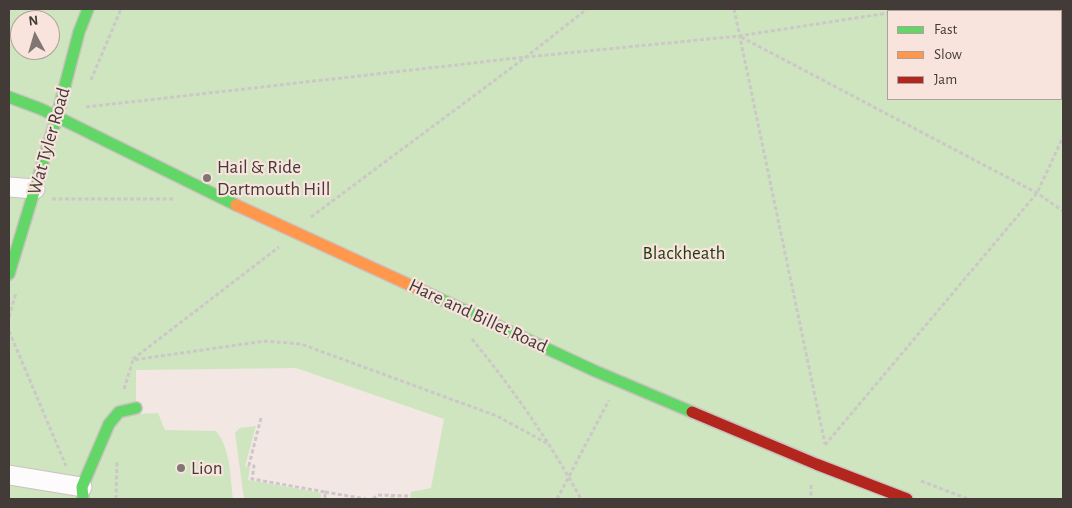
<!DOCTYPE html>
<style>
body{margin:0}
#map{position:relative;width:1072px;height:508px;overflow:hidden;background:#f2e7e3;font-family:"Alegreya Sans",sans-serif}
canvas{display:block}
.frame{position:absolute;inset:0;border:10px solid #433b38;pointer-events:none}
.legend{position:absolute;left:887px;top:10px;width:175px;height:90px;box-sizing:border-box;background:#f8e4dd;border:1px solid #b0a09b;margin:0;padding:6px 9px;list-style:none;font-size:15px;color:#433b38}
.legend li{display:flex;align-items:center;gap:10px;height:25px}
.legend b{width:25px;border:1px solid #b0a09b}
.north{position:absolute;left:10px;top:10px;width:50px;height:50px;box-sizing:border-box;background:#f8e4dd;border:1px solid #b0a09b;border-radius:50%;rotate:354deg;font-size:14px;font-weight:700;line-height:20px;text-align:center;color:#433b38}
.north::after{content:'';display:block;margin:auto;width:18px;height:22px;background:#807774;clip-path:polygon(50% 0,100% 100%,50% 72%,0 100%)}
</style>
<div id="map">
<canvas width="1072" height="508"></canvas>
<div class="frame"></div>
<ul class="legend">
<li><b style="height:6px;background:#63d668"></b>Fast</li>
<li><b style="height:6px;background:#ff974d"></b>Slow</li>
<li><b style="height:6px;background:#b3261e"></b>Jam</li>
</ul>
<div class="north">N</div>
</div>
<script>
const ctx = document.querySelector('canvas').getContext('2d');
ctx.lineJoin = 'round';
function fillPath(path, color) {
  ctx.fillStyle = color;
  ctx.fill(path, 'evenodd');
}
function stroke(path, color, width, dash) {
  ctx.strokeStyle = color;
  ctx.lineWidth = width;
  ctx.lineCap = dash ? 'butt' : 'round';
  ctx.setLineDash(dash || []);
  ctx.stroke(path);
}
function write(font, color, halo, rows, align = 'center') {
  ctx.font = font + ' "Alegreya Sans",sans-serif';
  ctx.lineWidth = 4.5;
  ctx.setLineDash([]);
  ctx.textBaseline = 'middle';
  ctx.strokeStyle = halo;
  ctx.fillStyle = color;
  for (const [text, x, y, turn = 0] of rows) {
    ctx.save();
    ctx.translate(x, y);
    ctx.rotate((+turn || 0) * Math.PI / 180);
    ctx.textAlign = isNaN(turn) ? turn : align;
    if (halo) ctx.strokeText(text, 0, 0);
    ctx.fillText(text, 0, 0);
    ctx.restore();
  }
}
fillPath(new Path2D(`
 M9,9H1063V499H390V496H394V498L410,499L411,492L431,488L444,419L296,368L136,370V414L158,413L165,430L216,431C231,449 230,477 233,499H9ZM888,11H1061V99H888ZM20,20H50V50H20Z
 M256,426L245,466L250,467L248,480L321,493V499H244L235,433L240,428Z`), '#cfe5bf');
const street = new Path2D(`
 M9,187L35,189
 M9,475L82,487`);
const fast = new Path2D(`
 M9,97L41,109L236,205
 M9,274L57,116L79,32L88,9
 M425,292L595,371L692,412
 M83,499L82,487L109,424L119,412L136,408`);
const slow = new Path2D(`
 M236,205L425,292`);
const jam = new Path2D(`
 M692,412L816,464L907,499`);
stroke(street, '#cac2be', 21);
stroke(fast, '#cac2be', 14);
stroke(slow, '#cac2be', 14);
stroke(jam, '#cac2be', 14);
stroke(new Path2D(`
 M734,9L825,444
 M901,11L918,9
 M741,37L1037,193L1063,211
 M91,80L121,9
 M86,107L526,57L739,36L888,13
 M52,199H174
 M311,217L526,57L587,9
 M9,317L16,293
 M9,331L66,466
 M472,339C513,389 550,442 581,499
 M133,359L279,247
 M124,389L133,360L265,341L301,344L497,416L550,445
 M261,418L249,465L254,466L252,479L325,492V499
 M825,445L1037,193L1063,137
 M921,481L968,499
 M811,485V499
 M325,492L366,499
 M116,499L117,462
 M373,499L378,495L409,496
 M557,499L609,400`), '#ccc8c7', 3, [4, 2.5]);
stroke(street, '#fdfbfb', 19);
stroke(fast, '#63d668', 11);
stroke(slow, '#ff974d', 11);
stroke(jam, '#b3261e', 11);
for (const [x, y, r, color] of [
 [207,178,5,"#807774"],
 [181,468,5,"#807774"]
]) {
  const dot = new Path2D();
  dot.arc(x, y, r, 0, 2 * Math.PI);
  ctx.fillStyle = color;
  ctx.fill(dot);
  stroke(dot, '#f8e4dd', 2);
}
write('19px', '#433b38', '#f8e4dd', [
 ["Wat Tyler Road",49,141,-74],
 ["Hare and Billet Road",478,316,25]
]);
write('19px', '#433b38', '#f8e4dd', [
 ["Hail & Ride",217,167],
 ["Dartmouth Hill",217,189],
 ["Lion",191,468]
], 'left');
write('19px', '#1b3c0d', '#f8e4dd', [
 ["Blackheath",684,253]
]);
</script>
